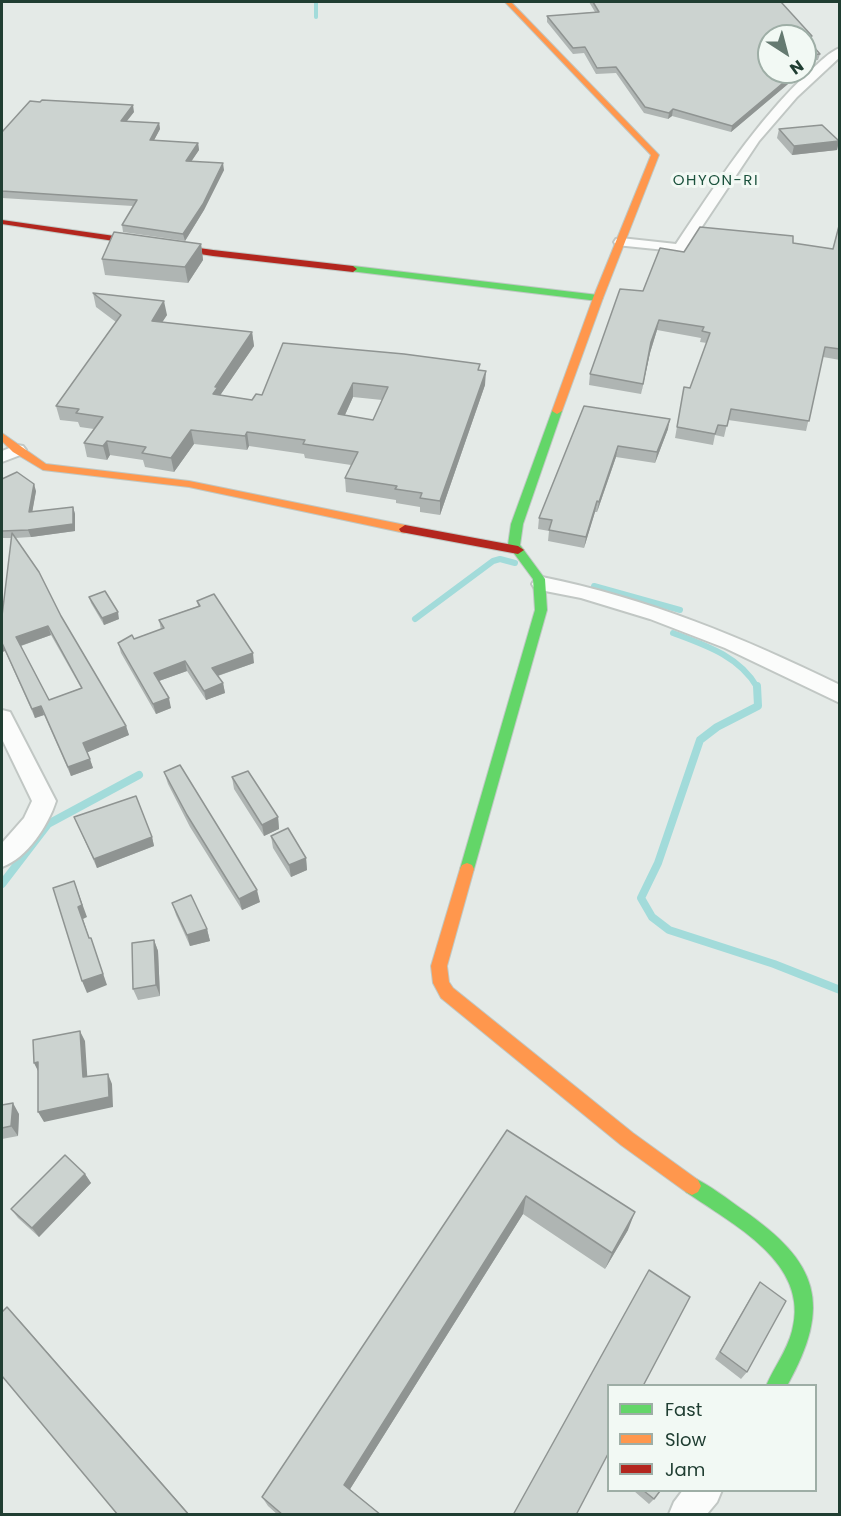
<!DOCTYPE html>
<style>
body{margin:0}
#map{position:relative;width:841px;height:1516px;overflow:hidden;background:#e4eae7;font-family:Poppins,sans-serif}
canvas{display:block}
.frame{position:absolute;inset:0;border:3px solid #203e32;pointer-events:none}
.legend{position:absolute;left:607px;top:1384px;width:210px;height:108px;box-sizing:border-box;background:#f2f9f4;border:2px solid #9eaea6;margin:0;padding:8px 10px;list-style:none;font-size:18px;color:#203e32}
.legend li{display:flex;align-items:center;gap:12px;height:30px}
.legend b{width:30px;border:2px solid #9eaea6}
.north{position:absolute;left:757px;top:24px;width:60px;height:60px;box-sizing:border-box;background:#f2f9f4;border:2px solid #9eaea6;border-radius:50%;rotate:144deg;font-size:16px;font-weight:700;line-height:24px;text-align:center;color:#203e32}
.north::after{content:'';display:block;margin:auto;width:21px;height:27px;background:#657a71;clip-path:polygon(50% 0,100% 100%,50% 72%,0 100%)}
</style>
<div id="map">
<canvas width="841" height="1516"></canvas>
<div class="frame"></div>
<ul class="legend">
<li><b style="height:8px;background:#63d668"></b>Fast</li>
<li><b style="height:8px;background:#ff974d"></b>Slow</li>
<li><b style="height:8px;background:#b3261e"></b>Jam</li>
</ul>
<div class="north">N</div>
</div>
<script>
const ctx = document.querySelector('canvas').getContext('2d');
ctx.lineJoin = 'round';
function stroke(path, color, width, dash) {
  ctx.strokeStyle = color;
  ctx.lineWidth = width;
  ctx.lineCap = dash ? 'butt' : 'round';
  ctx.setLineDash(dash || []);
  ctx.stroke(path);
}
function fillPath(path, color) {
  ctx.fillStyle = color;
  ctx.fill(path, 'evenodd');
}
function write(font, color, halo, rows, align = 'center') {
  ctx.font = font + ' Poppins,sans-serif';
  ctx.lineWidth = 6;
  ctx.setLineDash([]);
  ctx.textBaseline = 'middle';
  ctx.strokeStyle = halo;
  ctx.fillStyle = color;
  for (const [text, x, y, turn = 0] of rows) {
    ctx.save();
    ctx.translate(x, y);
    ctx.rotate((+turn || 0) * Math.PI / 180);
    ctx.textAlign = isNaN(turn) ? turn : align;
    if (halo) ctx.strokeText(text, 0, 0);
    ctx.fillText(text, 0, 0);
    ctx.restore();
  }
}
stroke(new Path2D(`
 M316,2V17`), '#a2dbda', 4);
stroke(new Path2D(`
 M594,586L680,610
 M415,619L493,561L500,559L515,563
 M673,633C705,645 739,656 757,687`), '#a2dbda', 6);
stroke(new Path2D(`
 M757,686L758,706L717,727L700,740L658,863L641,898L652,917L669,930L774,964L840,990
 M2,884L48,824L139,775`), '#a2dbda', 8);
const street = new Path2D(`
 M840,48V57L797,97L759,141L685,252L616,245L614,242L616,239L621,238L676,244C717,183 756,121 811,70C819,63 829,52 840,48Z
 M17,445L23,446L26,450L23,454L2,462V451Z
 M542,577C647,598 744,638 840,685V703L725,648L650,619L581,598L535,589L532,584L535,579Z
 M2,710L10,712L56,801C48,826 27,858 2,867V843L24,818L32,801L2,739Z
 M683,1490H722L717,1502L707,1514H669L674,1502Z`);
const fast = new Path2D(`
 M353,266L598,295L603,298L598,301L350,271L349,269Z
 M557,408L562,411L523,524L520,545L545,579L547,610L474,869L472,873L467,875L462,873L460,869L535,610L533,579L508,545L511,524L552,411Z
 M692,1177C710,1185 727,1199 743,1210C818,1262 833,1304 787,1386H766C774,1367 787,1351 792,1331C811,1263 732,1224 686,1192L683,1186L686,1180Z`);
const slow = new Path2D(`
 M505,2H511L659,155L603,298L562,411L557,414L552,411L593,298L651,155Z
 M2,433L46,464L189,481L405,525L411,529L405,533L189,487L43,470L13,452L2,441Z
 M467,863L472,865L474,869L447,966L449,982L453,988L633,1133L698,1180L701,1186L698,1192L692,1195L686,1192L621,1145L441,998L433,983L431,966L460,869L462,865Z`);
const jam = new Path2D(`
 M2,220L213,250L353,266L357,269L353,272L213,256L2,224Z
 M405,525L518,546L524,550L518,554L401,532L399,529Z`);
stroke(street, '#c1c7c4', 4);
stroke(fast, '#bfc8c4', 2);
stroke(slow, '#bfc8c4', 2);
stroke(jam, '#bfc8c4', 2);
fillPath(street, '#fbfcfb');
fillPath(fast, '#63d668');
fillPath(slow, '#ff974d');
fillPath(jam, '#b3261e');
fillPath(new Path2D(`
 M589,2H781L812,36L810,42L820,54L818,60L809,61L808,66H805V36L769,72L789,78L788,84L731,132L672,116L668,119L644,113L616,73L596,74L584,53L573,54L547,22V16L595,12Z
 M134,112L127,121L159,123L160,129L154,140L198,143L199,150L191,161L224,170L204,210L185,241L123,232L122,225L133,206L2,198V132Z
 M779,129L839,141L837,150L792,155L777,138Z
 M840,220V360L823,357L806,431L728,420L724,437L715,435L713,445L675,438L684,387L690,388L707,343L700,342L701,338L657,330L650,353L641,394L589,385L590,374L643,291L684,252L793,243L833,249Z
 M201,244L203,260L188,283L105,275L102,259Z
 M93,293L167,315L162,322L252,332L254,346L220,395L252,400L262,395L283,343L480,370L485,385L440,515L420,512V507L396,503V500L346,492L345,478L351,465L305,458L304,454L249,446L247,450L194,444L174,472L145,467L143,460L110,455L107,460L87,457L84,443L94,429L80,427L78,422L60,420L56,406L116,322L96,307ZM353,397L382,400L373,420L345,415Z
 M584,406L668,429L655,463L616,457L597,512H595L584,548L548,541L549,531L538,529L539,518Z
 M2,479L36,491L32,512L73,507L75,514V531L31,537L15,538L126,726L129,735L87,752L93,768L71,776L44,715L35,718L5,651L2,652L11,538H2ZM51,635L81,688L49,700L21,646Z
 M89,597L119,619L104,625L91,603Z
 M197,601L254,663L218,676L223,683L225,693L206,700L187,671L159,681L171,708L156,714L121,653L118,643L134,639L161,630L159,620L198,606Z
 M164,772L260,902L242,910L190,827L168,784Z
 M232,777L278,817L279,829L264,836L234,789Z
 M74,817L152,837L154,846L97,868Z
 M271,836L306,858L307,870L291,877L273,848Z
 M172,903L207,929L210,941L190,946L176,915Z
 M154,940L158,951L160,996L138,1000L133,989Z
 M2,1105L19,1114L18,1136L2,1139Z
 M507,1130L628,1230L605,1269L523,1214L350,1489L381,1515H278L268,1506L262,1497Z
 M85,1174L91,1183L39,1237L18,1218L11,1209Z
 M760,1282L747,1372L741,1379L715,1359L754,1291Z
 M634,1491H660L654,1499L649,1504Z`), '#afb5b3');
fillPath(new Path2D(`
 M789,78L788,84L731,132L732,126Z
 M133,105L134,112L122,127L121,121Z
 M673,109L672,116L668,119L669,113Z
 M159,123L160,129L151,146L150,140Z
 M839,141L837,150L792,155L794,146Z
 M198,143L199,150L187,168L186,161Z
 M223,163L224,170L204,210L185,241L183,234Z
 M201,244L203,260L188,283L185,267Z
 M164,301L167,315L154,335L152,321Z
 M659,320L657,330L650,353L641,394L651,342Z
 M252,332L254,346L219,397L213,394L215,387Z
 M486,371L485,385L440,515V501Z
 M353,383V397L339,428L338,414Z
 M670,419L668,429L655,463L657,452Z
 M191,430L194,444L174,472L171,458Z
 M247,432L249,446L247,450L245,436Z
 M107,441L110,455L107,460L103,446Z
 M618,446L616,457L597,512L599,502Z
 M34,484L36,491L31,519L29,512Z
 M597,501L595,512L584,548L586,537Z
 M73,507L75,514V531L31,537L28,530Z
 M118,612L119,619L104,625L102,618Z
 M48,626L51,635L20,646L16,637Z
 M2,643L5,651L2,652Z
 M253,653L254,663L214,677L212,668Z
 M185,661L187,671L156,682L154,673Z
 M223,683L225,693L206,700L204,691Z
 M169,698L171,708L156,714L153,704Z
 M41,706L44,715L35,718L32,709Z
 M126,726L129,735L86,753L83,743Z
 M90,759L93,768L71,776L68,767Z
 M278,817L279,829L264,836L262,825Z
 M152,837L154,846L97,868L94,859Z
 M306,858L307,870L291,877L289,865Z
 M74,881L87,917L83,919L93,950L78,907Z
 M257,890L260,902L242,910L239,899Z
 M207,929L210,941L190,946L187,935Z
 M91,938L107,985L87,993L82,981Z
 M154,940L158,951L160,996L156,985Z
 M80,1031L85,1041L88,1087L83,1077Z
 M38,1062L39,1073L34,1063Z
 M108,1074L112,1084L113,1107L44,1122L38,1112Z
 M13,1103L19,1114L18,1136L11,1126Z
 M85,1174L91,1183L39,1237L32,1228Z
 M526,1196L523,1214L347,1494L344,1485Z
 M635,1212L628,1230L605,1269L612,1253Z
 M7,1307L21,1322L190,1515H189Z`), '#8f9492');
const building = new Path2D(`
 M593,2H781L812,36L805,37L820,54L805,55L809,60H805V36H769V72H784L789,78L732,126L673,109L669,113L645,107L616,67L597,68L585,47L573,48L547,16L599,12Z
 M42,100L133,105L121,121L159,123L150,140L198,143L186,161L223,163L203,204L183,234L122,225L137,200L2,191V132L30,101L40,102Z
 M822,125L839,141L794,146L779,129Z
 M840,222V349L825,347L809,421L731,409L727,426L718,425L715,434L677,427L684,387L690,388L710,333L702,331L704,327L659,320L651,342L643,384L590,374L620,289L643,291L660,248L684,252L700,227L793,236V243L833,249Z
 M114,232L201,244L185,267L102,259Z
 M93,293L164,301L152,321L252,332L215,387H218L213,394L252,400L256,394L262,395L283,343L404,354L480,364L478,370L486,371L440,501L420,498L422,493L395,489L397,486L345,478L358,452L303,444L305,440L247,432L245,436L191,430L171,458L142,453L146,447L107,441L103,446L84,443L103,417L76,413L79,409L56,406L121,315ZM353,383L388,387L373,420L338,414Z
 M584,406L670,419L657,452L618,446L599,502L597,501L586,537L549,530L552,520L539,518Z
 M17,472L34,484L29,512L73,507V524L28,530L2,531V479Z
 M12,533L39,572L61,616L126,726L83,743L90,759L68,767L41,706L32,709L2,643V616ZM48,626L82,688L49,700L16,637Z
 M105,591L118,612L102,618L89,597Z
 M214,594L253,653L212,668L223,683L204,691L185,661L154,673L169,698L153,704L118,643L132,635L134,639L164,628L159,620L200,606L197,601Z
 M180,765L257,890L239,899L187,815L164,772Z
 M248,771L278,817L262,825L232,777Z
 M136,796L152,837L94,859L74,817Z
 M288,828L306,858L289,865L271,836Z
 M74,881L82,905L78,907L89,938H91L103,974L82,981L53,888Z
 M191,895L207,929L187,935L172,903Z
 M154,940L156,985L133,989L132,943Z
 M80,1031L83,1077L108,1074L109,1097L38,1112V1062L34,1063L33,1040Z
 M13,1103L11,1126L2,1128V1105Z
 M507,1130L635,1212L612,1253L526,1196L344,1485L381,1515H283L262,1497Z
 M65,1155L85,1174L32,1228L11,1209Z
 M649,1270L690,1297L643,1386H609V1452L576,1515H513Z
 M760,1282L786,1301L747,1372L720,1352Z
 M7,1307L189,1515H118L2,1376V1312Z
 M644,1491H660L654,1499Z`);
fillPath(building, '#ccd3d0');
stroke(building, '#8f9492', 1.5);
ctx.letterSpacing = '1.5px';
write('15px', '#1b523d', '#f2f9f4', [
 ["OHYON-RI",716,181]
]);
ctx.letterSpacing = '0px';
</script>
